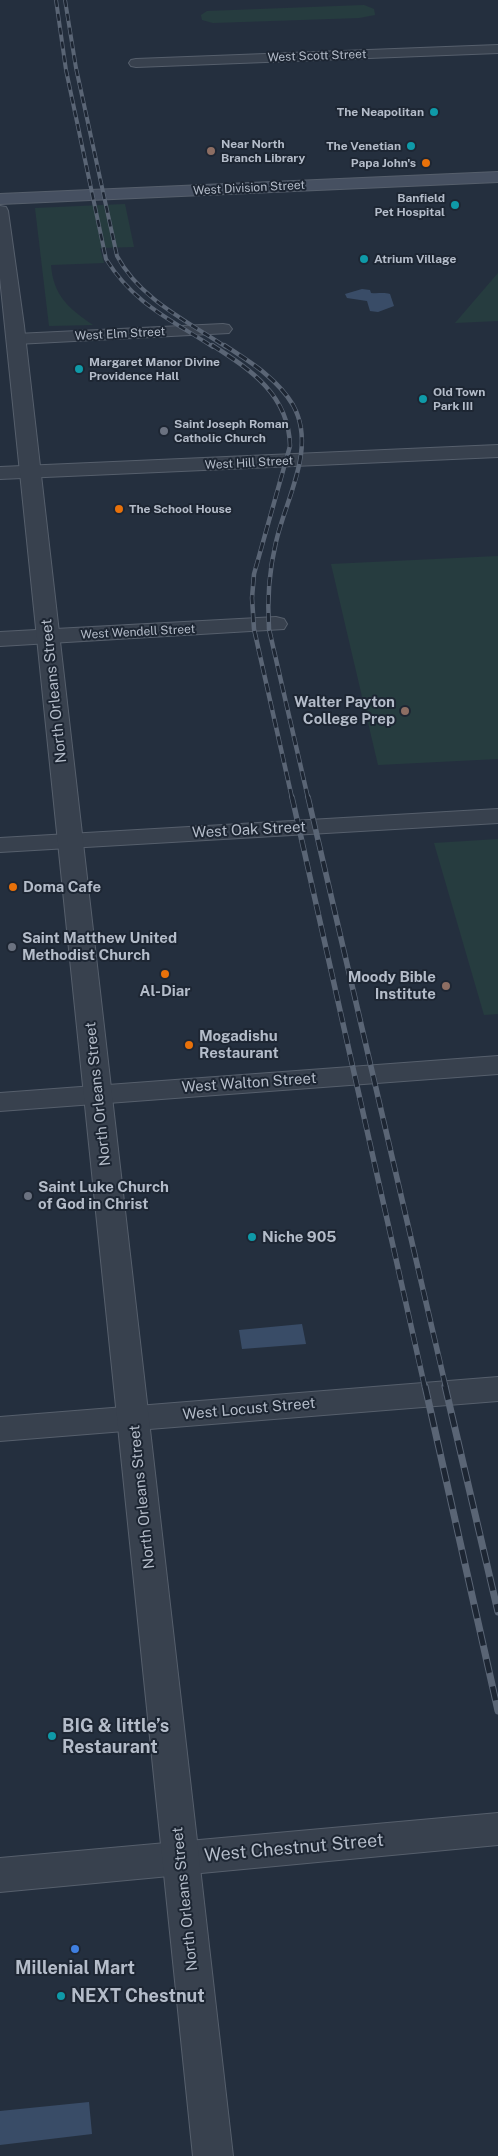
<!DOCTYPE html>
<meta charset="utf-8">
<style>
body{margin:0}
canvas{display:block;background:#242f3e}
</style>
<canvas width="498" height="2156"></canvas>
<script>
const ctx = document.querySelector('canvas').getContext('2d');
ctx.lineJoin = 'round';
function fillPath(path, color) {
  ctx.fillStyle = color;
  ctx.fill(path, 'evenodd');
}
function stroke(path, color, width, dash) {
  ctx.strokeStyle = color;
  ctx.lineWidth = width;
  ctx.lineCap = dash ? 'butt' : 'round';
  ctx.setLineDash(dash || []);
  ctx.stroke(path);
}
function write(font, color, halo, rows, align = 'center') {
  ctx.font = font + ' "Public Sans",sans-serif';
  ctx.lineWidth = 4;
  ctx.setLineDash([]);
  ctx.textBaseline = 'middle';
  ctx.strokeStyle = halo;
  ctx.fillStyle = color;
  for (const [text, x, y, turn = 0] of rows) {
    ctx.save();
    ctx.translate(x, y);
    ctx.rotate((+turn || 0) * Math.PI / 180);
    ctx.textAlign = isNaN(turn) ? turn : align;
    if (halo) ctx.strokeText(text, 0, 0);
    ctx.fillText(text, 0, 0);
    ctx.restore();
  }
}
fillPath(new Path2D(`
 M364,5L374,9L375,15L359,18L213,23L202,20L201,15L207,11Z
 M125,204L134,247L100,248L104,263L51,265C53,295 69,309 93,325L49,326L35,208Z
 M498,273V321L455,323Z
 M498,556V759L378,765L331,564Z
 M498,839V1014L484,1015L434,843Z`), '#263c3f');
fillPath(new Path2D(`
 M362,289L370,290L371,293C378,294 383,292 390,294L394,306L378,312L370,311L367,301L347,298L345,294Z
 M302,1324L306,1344L242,1349L239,1330Z
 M89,2102L92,2134L0,2145V2111Z`), '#394c67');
const minor = new Path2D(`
 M498,45V53L136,67L131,66L129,63L131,60L136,59Z
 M223,324L229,325L232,329L229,333L16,344L10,343L7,339L10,335L16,334Z
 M498,445V457L0,479V467Z
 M276,617L284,619L287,624L284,629L0,646V632Z
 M498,809V823L0,852V838Z
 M498,1056V1074L0,1111V1093Z
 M498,1377V1401L0,1441V1417Z
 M498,1813V1845L0,1892V1858Z`);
const tertiary = new Path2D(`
 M0,206L6,207L8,211L24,326L233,2156H193L0,278Z`);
const secondary = new Path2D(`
 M498,172V182L0,204V194Z`);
stroke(minor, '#565f6c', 2);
stroke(tertiary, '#565f6c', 2);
stroke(secondary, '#565f6c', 2);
fillPath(minor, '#38414e');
fillPath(tertiary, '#38414e');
fillPath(secondary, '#465061');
const railFar3 = new Path2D(`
 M56,0L66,70L106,259C134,304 170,319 213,347
 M65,0L76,68L117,256C140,299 187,321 226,347`);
const railFar2 = new Path2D(`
 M212,345C251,370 289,395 290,446L254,574L252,598L254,629L292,798
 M224,345C250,362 277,378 293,405C317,448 286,498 276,542C269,571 267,599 269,629L308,798`);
const railFar1 = new Path2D(`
 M292,797L425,1388
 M308,797L446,1388`);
const rail = new Path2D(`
 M425,1386L498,1711
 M445,1386L498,1612`);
stroke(railFar3, '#5a6575', 4);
stroke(railFar2, '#5a6575', 4.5);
stroke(railFar1, '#5a6575', 5.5);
stroke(rail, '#5a6575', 7);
stroke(railFar3, '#1d2633', 2.5, [7]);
stroke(railFar2, '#1d2633', 3, [9]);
stroke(railFar1, '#1d2633', 4, [11]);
stroke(rail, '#1d2633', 5, [14]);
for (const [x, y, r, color] of [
 [434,112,5,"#0f9aa8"],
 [411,146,5,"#0f9aa8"],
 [211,151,5,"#8d6e63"],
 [426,163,5,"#e8710a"],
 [455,205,5,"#0f9aa8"],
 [364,259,5,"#0f9aa8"],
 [79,369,5,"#0f9aa8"],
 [423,399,5,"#0f9aa8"],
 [164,431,5,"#6b7280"],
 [119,509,5,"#e8710a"],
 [405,711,5,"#8d6e63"],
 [13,887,5,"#e8710a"],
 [12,947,5,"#6b7280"],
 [165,974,5,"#e8710a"],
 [446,986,5,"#8d6e63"],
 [189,1045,5,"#e8710a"],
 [28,1196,5,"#6b7280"],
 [252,1237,5,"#0f9aa8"],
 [52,1736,5,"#0f9aa8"],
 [75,1949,5,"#3f7fe0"],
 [61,1996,5,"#0f9aa8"]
]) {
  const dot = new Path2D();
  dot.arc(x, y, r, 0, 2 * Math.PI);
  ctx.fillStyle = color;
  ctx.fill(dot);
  stroke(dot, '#1d2633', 2);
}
write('12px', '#b4bcc9', '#1d2633', [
 ["West Scott Street",317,56,-2],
 ["West Division Street",249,188,-3],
 ["West Elm Street",120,334,-3],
 ["West Hill Street",249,463,-3],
 ["West Wendell Street",138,632,-3]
]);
write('bold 12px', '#b4bcc9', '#1d2633', [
 ["The Neapolitan",424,112,"right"],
 ["Near North",221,144],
 ["Branch Library",221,158],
 ["The Venetian",401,146,"right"],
 ["Papa John's",416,163,"right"],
 ["Banfield",445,198,"right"],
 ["Pet Hospital",445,212,"right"],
 ["Atrium Village",374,259],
 ["Margaret Manor Divine",89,362],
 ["Providence Hall",89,376],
 ["Old Town",433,392],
 ["Park III",433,406],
 ["Saint Joseph Roman",174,424],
 ["Catholic Church",174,438],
 ["The School House",129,509]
], 'left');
write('15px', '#b4bcc9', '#1d2633', [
 ["North Orleans Street",54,691,-96],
 ["West Oak Street",249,830,-3],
 ["West Walton Street",249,1083,-4],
 ["North Orleans Street",98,1094,-96],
 ["West Locust Street",249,1409,-5],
 ["North Orleans Street",142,1497,-96],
 ["North Orleans Street",185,1899,-96]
]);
write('bold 15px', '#b4bcc9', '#1d2633', [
 ["Walter Payton",395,702,"right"],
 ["College Prep",395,719,"right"],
 ["Doma Cafe",23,887],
 ["Saint Matthew United",22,938],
 ["Methodist Church",22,955],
 ["Moody Bible",436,977,"right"],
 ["Institute",436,994,"right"],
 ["Al-Diar",165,991,"center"],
 ["Mogadishu",199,1036],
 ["Restaurant",199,1053],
 ["Saint Luke Church",38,1187],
 ["of God in Christ",38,1204],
 ["Niche 905",262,1237]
], 'left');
write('bold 18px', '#b4bcc9', '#1d2633', [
 ["BIG & little’s",62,1726],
 ["Restaurant",62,1747],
 ["Millenial Mart",75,1968,"center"],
 ["NEXT Chestnut",71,1996]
], 'left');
write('18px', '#b4bcc9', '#1d2633', [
 ["West Chestnut Street",294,1848,-5]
]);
</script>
